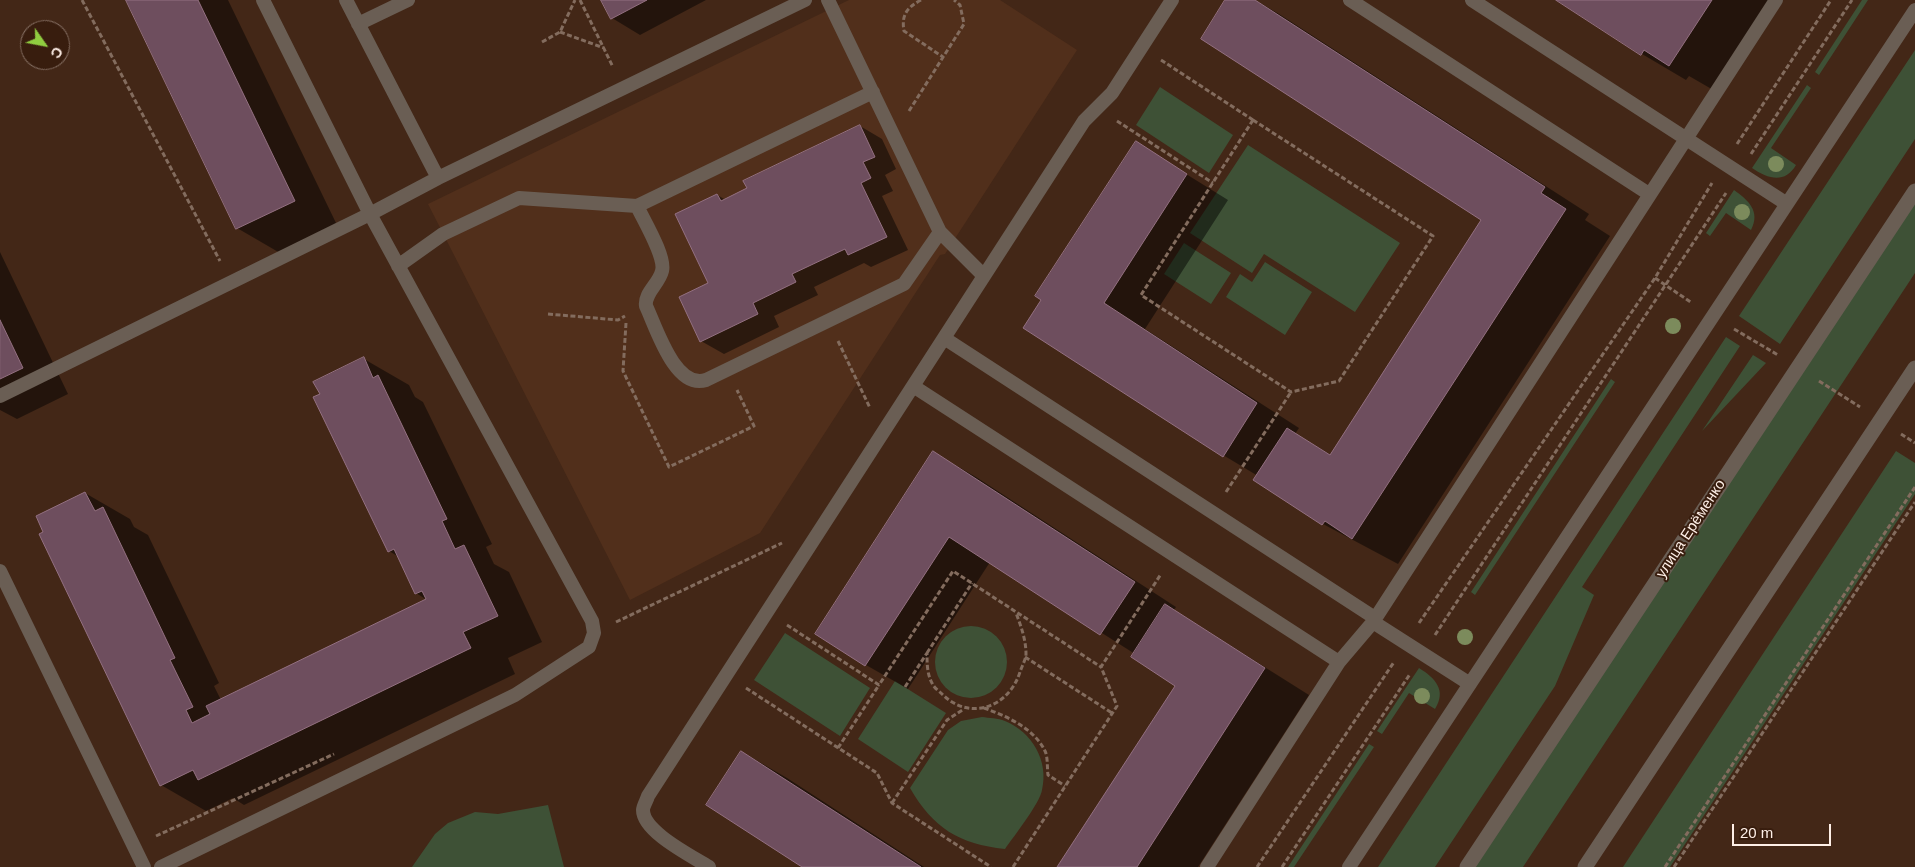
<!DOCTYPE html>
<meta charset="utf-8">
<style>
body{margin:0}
#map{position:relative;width:1915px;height:867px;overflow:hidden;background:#432717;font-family:Arial,sans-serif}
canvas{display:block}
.north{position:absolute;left:20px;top:20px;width:50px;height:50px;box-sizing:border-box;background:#381d0e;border:1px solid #877165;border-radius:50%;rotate:123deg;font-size:14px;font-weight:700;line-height:20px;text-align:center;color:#feefe7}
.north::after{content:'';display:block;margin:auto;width:18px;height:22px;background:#90cd40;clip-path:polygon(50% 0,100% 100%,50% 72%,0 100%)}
.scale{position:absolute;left:1732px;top:824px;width:99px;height:22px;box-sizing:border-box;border:2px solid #feefe7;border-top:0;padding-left:6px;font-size:15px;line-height:18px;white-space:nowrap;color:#feefe7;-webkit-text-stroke:4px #381d0e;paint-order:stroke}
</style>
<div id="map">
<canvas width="1915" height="867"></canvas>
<div class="north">С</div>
<div class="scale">20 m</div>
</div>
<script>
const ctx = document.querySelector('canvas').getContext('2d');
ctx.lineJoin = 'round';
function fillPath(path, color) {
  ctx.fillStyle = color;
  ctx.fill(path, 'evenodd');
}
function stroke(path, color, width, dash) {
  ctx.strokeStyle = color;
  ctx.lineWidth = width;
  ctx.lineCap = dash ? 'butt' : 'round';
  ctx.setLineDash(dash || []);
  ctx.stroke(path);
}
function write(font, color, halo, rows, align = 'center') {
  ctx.font = font + ' Arial,sans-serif';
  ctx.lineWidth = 4;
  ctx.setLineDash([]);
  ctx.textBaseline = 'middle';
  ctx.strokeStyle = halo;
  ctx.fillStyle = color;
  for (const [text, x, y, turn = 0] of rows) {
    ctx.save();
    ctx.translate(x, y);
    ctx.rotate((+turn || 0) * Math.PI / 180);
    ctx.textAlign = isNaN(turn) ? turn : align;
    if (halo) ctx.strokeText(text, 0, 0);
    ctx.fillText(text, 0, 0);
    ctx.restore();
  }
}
fillPath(new Path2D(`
 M849,0H1000L1077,50L945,254L940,255L760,533L630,600L428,204Z`), '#512f1b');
fillPath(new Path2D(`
 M1862,0H1868L1819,75L1815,72Z
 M1915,50V139L1780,344L1739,316Z
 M1807,85L1811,88L1771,148L1796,165C1785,184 1768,179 1752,168Z
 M1160,87L1233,135L1209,173L1136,125Z
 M1248,145L1400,243L1355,312L1264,254L1252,273L1190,233Z
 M1734,190C1748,200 1761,211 1751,230L1726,213L1710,236L1706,233Z
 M1915,192V273L1523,867H1470Z
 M1184,243L1231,273L1211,304L1164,274Z
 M1265,262L1312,292L1285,335L1226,297L1240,274L1252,282Z
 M1726,337L1740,346L1582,587L1594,595L1555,686L1435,867H1378Z
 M1753,355L1766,363L1702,431Z
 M1611,379L1615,382L1475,595L1471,592Z
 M1896,451L1915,463V494L1670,867H1623Z
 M935 662a36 36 0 1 1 72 0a36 36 0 1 1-72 0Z
 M785,633L870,688L840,736L754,680Z
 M1419,668C1435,678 1447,690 1435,709L1409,693L1382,734L1377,731Z
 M895,681L946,713L908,772L858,739Z
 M982,717C989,718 998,718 1005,721C1032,732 1049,761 1042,790C1040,803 1014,836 1005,849C959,844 933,828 910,788L948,730L961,721Z
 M1369,744L1374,747L1294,867H1288Z
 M548,805L564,867H412L435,834L448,823L475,812L498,814Z`), '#3e5136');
fillPath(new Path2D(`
 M128,0H228L337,225L280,253L237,228Z
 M602,0H706L640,35L612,18Z
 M1227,0H1255L1279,14L1589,214L1585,220L1610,236L1398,564L1323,524L1258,476L1223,455L1042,299L1136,143L1228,200L1145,329L1299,428L1295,434L1331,455L1483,220Z
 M1558,0H1773L1715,91L1689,76L1686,80L1642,54Z
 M860,126L882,139L896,169L885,175L893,191L882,196L908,250L871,267L864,263L814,287L818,295L774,316L779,327L724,354L701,341L710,283L717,195L726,200Z
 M0,252L68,394L17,419L0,410Z
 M364,359L409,385L415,397L423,402L492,544L486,547L494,564L509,572L542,642L508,658L515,674L244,805L233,798L206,811L161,785L85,493L130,519L134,527L148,535L219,683L214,686L221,700L427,600L416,593L399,557L389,551L321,395Z
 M934,453L976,477L1176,607L1174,610L1309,695L1198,867H1059L1176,685L1135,654L990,562L908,689L866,665Z
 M742,752L787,778L924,867H804Z`), '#0007');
const building = new Path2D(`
 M126,0H198L295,201L236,229Z
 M601,0H647L611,19Z
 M1225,0H1255L1545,187L1541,193L1566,209L1352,539L1325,521L1322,525L1253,480L1287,428L1330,455L1481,220L1201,39Z
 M1556,0H1712L1669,66L1644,50L1641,55Z
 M860,125L875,157L863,162L871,178L861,183L887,237L848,255L845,249L792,274L796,282L753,303L758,314L700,342L679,297L708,283L675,214L717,194L721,201L747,188L743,181Z
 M1136,141L1187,174L1104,303L1257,403L1223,457L1023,328L1041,300L1035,296Z
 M0,320L23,368L0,379Z
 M364,357L373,378L378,375L447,519L442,521L455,549L464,545L498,616L463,632L471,648L198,780L193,770L160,786L39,534L43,532L36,516L85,492L95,511L103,507L175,658L170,660L193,707L186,710L192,723L210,714L206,706L426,599L422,591L415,594L394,549L388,552L313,397L320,394L313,382Z
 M933,451L1135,582L1100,635L949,537L865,666L815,634Z
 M1165,604L1265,668L1137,867H1057L1175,686L1131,657Z
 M741,751L921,867H802L706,805Z`);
fillPath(building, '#6e4e5e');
stroke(building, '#937081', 1);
stroke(new Path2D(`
 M82,0L220,261
 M580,0L613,67
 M921,0C908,7 901,14 904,31L943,57
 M560,32L604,48
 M542,42L560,32L575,0
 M1161,60L1253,120
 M909,111L964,24L960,5L954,0
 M1253,120L1433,236L1339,381L1291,392L1141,295Z
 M1117,121L1213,183
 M1737,144L1831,0
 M1751,154L1852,0
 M1655,278L1692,303
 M548,314L618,320L625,316
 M626,323L623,371L669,467L754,426L737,390
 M1734,329L1778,355
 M838,341L870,408
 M1819,381L1860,407
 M1901,434L1915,443
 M1226,492L1291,392
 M616,622L782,543
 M1419,623L1655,278L1712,183
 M787,625L879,685L953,571L1101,667
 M1435,635L1726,193
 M927,653L972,583
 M1025,657L1112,713
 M905,687L927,653C927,663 927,674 932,683C934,688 939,691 942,694C970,722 1009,707 1020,672C1022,666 1026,659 1026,654C1026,640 1021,626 1016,613
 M746,688L877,773L892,803L991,867
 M984,708C1006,716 1034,728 1045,751C1048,757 1047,768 1048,775L1065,786
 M838,748L879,685
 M892,803L947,720L964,709
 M156,836L334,754
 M1013,867L1117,706L1101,667L1161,574
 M1257,867L1394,662
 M1282,867L1410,674
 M1665,867L1915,487
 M1674,867L1915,502`), '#836c5e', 3, [5, 2.5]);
stroke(new Path2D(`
 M346,0L438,178
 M1350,0L1649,194
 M1472,0L1787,204
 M358,24L408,0
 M637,206C644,221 666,257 662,271C659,284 644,293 646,306C656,327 675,390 706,380L904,284L940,232L828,0
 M940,232L984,276
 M398,266L443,234L519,198L637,206L873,92
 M944,338L1375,618
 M913,386L1084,121L1112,93L1172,0
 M0,396L370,214L263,0
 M0,571L144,867
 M1373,622L1470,684
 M161,867L515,695L589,647L594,633L592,621L370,214L438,178L805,0
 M709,867C692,856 643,832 643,810C643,806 647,800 648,796L913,386L1339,662
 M1207,867L1339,662L1373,622L1776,0
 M1349,867L1915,10`), '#6a5e54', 14);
stroke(new Path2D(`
 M1467,867L1915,191
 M1585,867L1915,368`), '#6a5e54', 15);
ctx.fillStyle = '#7c8b5c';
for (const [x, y] of [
 [1776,164],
 [1742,212],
 [1673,326],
 [1465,637],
 [1422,696]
]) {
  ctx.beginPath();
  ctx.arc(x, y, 8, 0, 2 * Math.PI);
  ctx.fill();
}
write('15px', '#feefe7', '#381d0e', [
 ["улица Ерёменко",1691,529,-57]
]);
</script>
